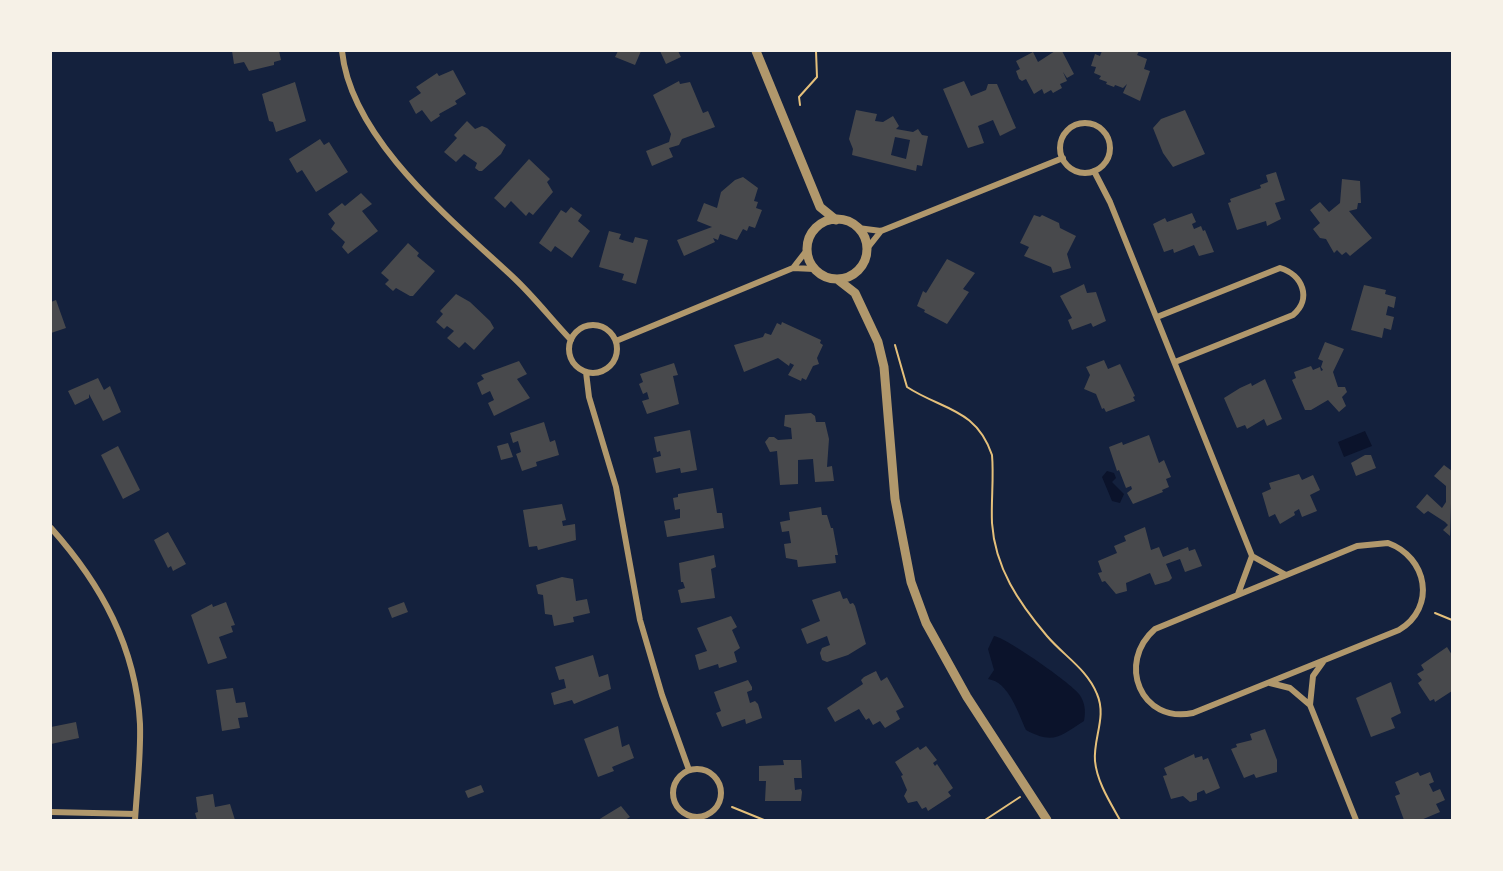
<!DOCTYPE html>
<style>
body{margin:0}
#map{position:relative;width:1503px;height:871px;overflow:hidden;background:#14213d;font-family:Figtree,sans-serif}
canvas{display:block}
.frame{position:absolute;inset:0;border:52px solid #f6f1e7;pointer-events:none}
</style>
<div id="map">
<canvas width="1503" height="871"></canvas>
<div class="frame"></div>
</div>
<script>
const ctx = document.querySelector('canvas').getContext('2d');
ctx.lineJoin = 'round';
function fillPath(path, color) {
  ctx.fillStyle = color;
  ctx.fill(path, 'evenodd');
}
function stroke(path, color, width, dash) {
  ctx.strokeStyle = color;
  ctx.lineWidth = width;
  ctx.lineCap = dash ? 'butt' : 'round';
  ctx.setLineDash(dash || []);
  ctx.stroke(path);
}
fillPath(new Path2D(`
 M1365,431L1372,446L1344,457L1338,442Z
 M1107,471L1114,473L1116,478L1112,482L1124,494L1120,503L1112,501L1102,477Z
 M994,636C1005,637 1071,683 1079,694C1085,702 1086,711 1084,721C1060,736 1054,745 1026,730C1018,713 1009,682 988,679L994,670L988,649Z`), '#0b132b');
fillPath(new Path2D(`
 M232,51H279L281,60L274,62V65L249,71L244,62L234,64Z
 M618,51H641L635,65L615,57Z
 M660,51H678L681,57L666,64Z
 M1055,51H1062L1074,74L1067,78L1063,72L1067,81L1060,84L1062,88L1053,93L1051,90L1044,94L1042,89L1034,94L1026,79L1022,81L1019,79L1016,71L1020,69L1016,61L1033,52L1038,62Z
 M1102,51H1139L1137,55L1147,59L1144,69L1150,71L1140,101L1123,93L1127,84L1123,88L1115,85L1114,87L1106,84L1107,82L1099,79L1101,76L1094,73L1096,67L1091,66L1095,54L1100,56Z
 M453,70L466,94L455,101L457,104L439,114L440,116L431,122L422,110L416,114L409,101L421,93L416,87L437,73L439,76Z
 M679,81L680,84L690,82L703,113L708,111L715,127L682,139L679,145L669,148L673,157L652,166L646,151L669,142L671,134L653,95Z
 M964,81L971,96L986,90L988,84H997L1016,128L1000,136L993,120L978,126L984,143L968,148L943,89Z
 M295,82L306,121L276,132L273,122L269,121L262,94Z
 M856,110L877,114L875,121L883,122L893,116L899,126L896,129L913,132L918,129L922,135L928,136L922,166L917,165L916,171L852,155L853,149L849,139ZM895,137L910,140L906,159L891,155Z
 M1185,110L1205,154L1173,167L1163,153L1153,128L1161,119Z
 M467,121L475,129L482,126L487,128L506,145L501,154L482,171H479L475,168L477,163L464,154L456,162L444,152L457,138L454,135Z
 M320,139L324,145L329,142L348,172L316,192L302,170L297,173L289,159Z
 M529,159L550,179L547,182L553,192L533,215L529,212L526,216L511,201L505,208L494,198Z
 M1276,172L1285,200L1275,203L1281,219L1267,226L1266,221L1237,230L1228,203L1231,202L1230,199L1261,188L1260,185L1268,182L1266,175Z
 M743,177L758,188L754,201L758,202L756,208L762,210L755,228L749,226L747,231L743,229L737,240L720,234L718,240L713,238L715,242L684,256L677,240L712,227L697,221L704,203L717,208L721,192L735,180Z
 M1342,179L1360,181L1361,203H1358L1357,209L1349,211L1372,238L1350,256L1346,252L1342,255L1337,250L1334,253L1326,239L1320,238L1313,229L1320,223L1310,210L1320,202L1329,212L1340,203Z
 M361,193L372,204L362,211L378,231L348,254L342,247L345,242L331,229L335,223L328,214L342,203L345,206Z
 M571,207L582,215L578,221L590,231L572,258L555,246L551,252L539,243L561,210L566,213Z
 M1192,213L1196,222L1192,224L1194,229L1201,226L1203,231L1205,230L1214,252L1199,256L1194,245L1174,253L1173,249L1164,252L1153,224L1165,218L1167,222Z
 M1034,215L1040,217L1042,215L1059,223L1060,228L1076,236L1067,254L1071,268L1053,273L1051,267L1024,256L1029,247L1020,243Z
 M609,231L621,234L619,239L633,243L635,237L648,240L636,284L622,280L624,274L599,267Z
 M408,243L419,253L417,256L435,271L413,296H410L396,288L393,291L385,284L389,280L381,273Z
 M947,259L975,273L963,289L969,292L947,324L924,312L925,310L917,306L923,291L926,293Z
 M1084,284L1087,293L1096,292L1106,321L1093,327L1091,323L1072,330L1068,320L1072,318L1060,296Z
 M1364,285L1386,290L1385,294L1396,297L1394,308L1388,306L1386,315L1394,317L1391,330L1384,328L1382,338L1351,330Z
 M456,294L470,302L490,321L494,328L474,350L465,342L459,348L447,338L454,331L447,326L444,329L436,322L443,314L440,311Z
 M56,300L66,328L51,333V302Z
 M782,322L821,340L820,343L823,345L817,358L819,364L813,366L806,380L802,378L801,381L788,375L794,365L790,363L789,366L778,358L744,372L734,345L763,337L765,333L771,335L777,323L781,325Z
 M1325,342L1344,349L1333,372L1338,387H1345L1347,392L1342,397L1346,406L1339,412L1328,400L1311,410H1305L1292,380L1296,378L1294,372L1311,366L1313,370L1320,367L1321,371L1323,370L1321,367L1323,361L1318,359Z
 M1104,360L1108,369L1120,364L1135,396L1133,397L1135,401L1106,412L1104,408L1102,409L1096,394L1084,389L1090,375L1086,367Z
 M519,361L527,374L517,379L530,398L494,416L488,403L494,400L490,391L482,395L477,383L484,379L481,375Z
 M674,363L678,375L673,376L679,404L647,414L642,401L649,399L647,392L643,394L639,384L643,382L640,374Z
 M98,378L104,390L110,386L121,412L103,421L89,394V398L75,405L68,391Z
 M1265,379L1282,419L1267,426L1264,419L1247,429L1245,425L1237,428L1224,398L1240,388L1251,383L1252,386Z
 M811,413L815,416L816,422H825L829,439L827,467L832,466L834,481L815,482L813,459L798,460V484L780,485L777,451L770,452L765,442L769,437H774L778,440L792,439L791,428L784,426L785,415Z
 M544,422L550,442L555,440L559,455L536,462L537,466L522,471L516,454L521,452L518,441L513,443L510,433Z
 M690,430L697,470L681,473L680,468L656,473L653,458L661,456L660,451L657,452L654,437Z
 M1149,435L1159,463L1164,460L1171,477L1166,479L1169,487L1162,490L1163,492L1133,504L1127,493L1132,489L1131,486L1126,488L1119,470L1117,471L1109,447L1122,442L1123,445Z
 M508,443L513,457L501,460L497,446Z
 M118,446L140,490L123,499L101,455Z
 M1365,455H1371L1376,468L1356,476L1351,463Z
 M1444,465L1452,471L1450,536L1443,530L1448,525L1445,522L1428,511L1424,514L1416,507L1427,494L1442,508L1446,502V486L1434,476Z
 M1299,474L1302,480L1313,475L1320,490L1310,495L1317,511L1302,517L1299,509L1294,512L1295,515L1280,524L1275,514L1269,517L1262,493L1271,489L1269,483Z
 M713,488L717,513H722L724,528L667,537L664,521L680,518V509L675,510L673,498L678,497V494Z
 M562,504L566,520L562,521L563,526L575,524L576,540L538,550L537,546L529,547L523,510Z
 M821,507L822,515H827L831,528H833L838,555H835L836,563L798,567L797,560L786,558L784,544L791,543L789,531L782,532L780,522L790,520L789,512Z
 M1145,527L1151,550L1159,547L1163,557L1188,547L1189,551L1195,549L1202,566L1185,572L1180,559L1166,564L1172,578L1169,581L1155,585L1150,573L1126,583L1127,591L1116,594L1105,581L1102,582L1098,573L1102,572L1098,561L1117,553L1114,546L1126,541L1124,536Z
 M168,532L186,564L173,571L171,566L168,568L154,540Z
 M714,555L716,567L711,569L715,598L681,603L678,590L685,588L683,582H681L679,563Z
 M562,577L573,579L576,601L587,599L590,613L573,617L574,622L554,626L552,615L545,614L543,595L538,594L536,585Z
 M840,591L843,599L847,598L850,604L853,603L855,606L866,644L848,655L827,662L822,660L820,653L822,648L830,645L827,636L807,644L801,629L820,621L812,600Z
 M226,602L235,625L231,626L233,632L219,637L227,658L208,664L191,615L212,604L213,607Z
 M404,602L408,612L392,618L388,608Z
 M731,616L737,627L732,630L740,648L734,652L737,662L719,668L718,664L699,670L695,655L707,651L697,628Z
 M1447,647L1452,655V691L1435,702L1434,699L1430,701L1418,683L1422,680L1417,674L1424,670L1421,665Z
 M593,655L599,677L608,674L611,689L574,704L572,700L554,705L551,693L566,688L564,679L559,680L555,667Z
 M876,671L881,681L887,677L904,707L896,711L900,719L885,728L880,721L873,725L869,718L866,720L859,709L835,722L827,708L863,684L861,680L864,677Z
 M748,680L752,687V690L747,692L750,703L755,701L758,704L762,718L746,724L745,719L722,727L716,713L721,711L714,692Z
 M1391,682L1401,713L1391,718L1395,728L1371,737L1356,698Z
 M233,688L236,703L245,702L248,717L238,718L240,728L222,731L216,690Z
 M76,722L79,738L51,744V727Z
 M618,726L622,747L629,744L634,758L612,767L614,771L598,777L584,739Z
 M1265,729L1277,760V772L1256,778L1254,774L1244,778L1231,749L1237,747L1236,744L1252,740L1250,734Z
 M926,746L937,760L933,763L935,766L937,764L953,788L948,792L951,796L928,811L926,807L922,809L917,801L908,803L904,796L907,790L901,776L903,775L895,762L918,747L920,750Z
 M1194,754L1195,758L1202,756L1203,760L1208,758L1220,788L1206,794L1204,790L1197,793V800L1190,802L1183,796L1171,799L1163,776L1167,775L1164,768Z
 M783,760H801L802,778H794L795,790L801,789L802,792L801,801H765L766,781H759V766L784,765Z
 M1418,772L1420,776L1430,772L1434,782L1429,784L1433,792L1440,789L1445,800L1436,804L1440,812L1421,820H1404L1395,796L1400,794L1395,782Z
 M481,785L484,792L468,798L465,791Z
 M213,794L215,807L230,804L235,820H197L195,813L198,812L196,797Z
 M621,806L630,817L625,820H598Z`), '#48494c');
stroke(new Path2D(`
 M800,105L799,97L817,77L816,51
 M895,345L907,387C942,410 976,408 992,455C994,477 991,500 992,523C995,568 1019,603 1047,636C1064,656 1087,669 1097,694C1107,717 1093,738 1095,761C1097,782 1110,802 1120,820
 M1435,613L1452,620
 M732,807L764,820
 M950,820H953
 M985,820L1020,797`), '#e5c07b', 2);
stroke(new Path2D(`
 M342,51C351,140 454,222 515,279C535,298 552,320 571,340
 M1060 148a25 25 0 1 1 50 0a25 25 0 1 1-50 0Z
 M1094,171L1110,202L1252,556L1286,575
 M858,228L881,231L1063,158
 M866,250L881,231
 M793,268L807,250
 M1157,317L1280,268C1303,275 1312,299 1293,315L1175,362
 M569 349a24 24 0 1 1 48 0a24 24 0 1 1-48 0Z
 M616,341L793,268L814,269
 M586,372L589,397L616,487L640,620L662,695L689,770
 M51,528C101,584 136,647 140,724C141,756 137,788 135,820
 M1388,543C1427,557 1437,607 1399,630L1193,713C1141,724 1116,663 1155,629L1357,546Z
 M1238,594L1252,556
 M1323,662L1313,676L1310,705L1356,820
 M1270,683L1290,688L1310,705
 M673 793a24 24 0 1 1 48 0a24 24 0 1 1-48 0Z
 M51,812L135,814`), '#b1986c', 6);
stroke(new Path2D(`
 M756,51L820,207L836,220
 M807 249a30 30 0 1 1 60 0a30 30 0 1 1-60 0Z
 M837,279L855,293L878,342L884,367L895,499L911,582L926,623L967,697L1047,820`), '#b1986c', 9);
</script>
